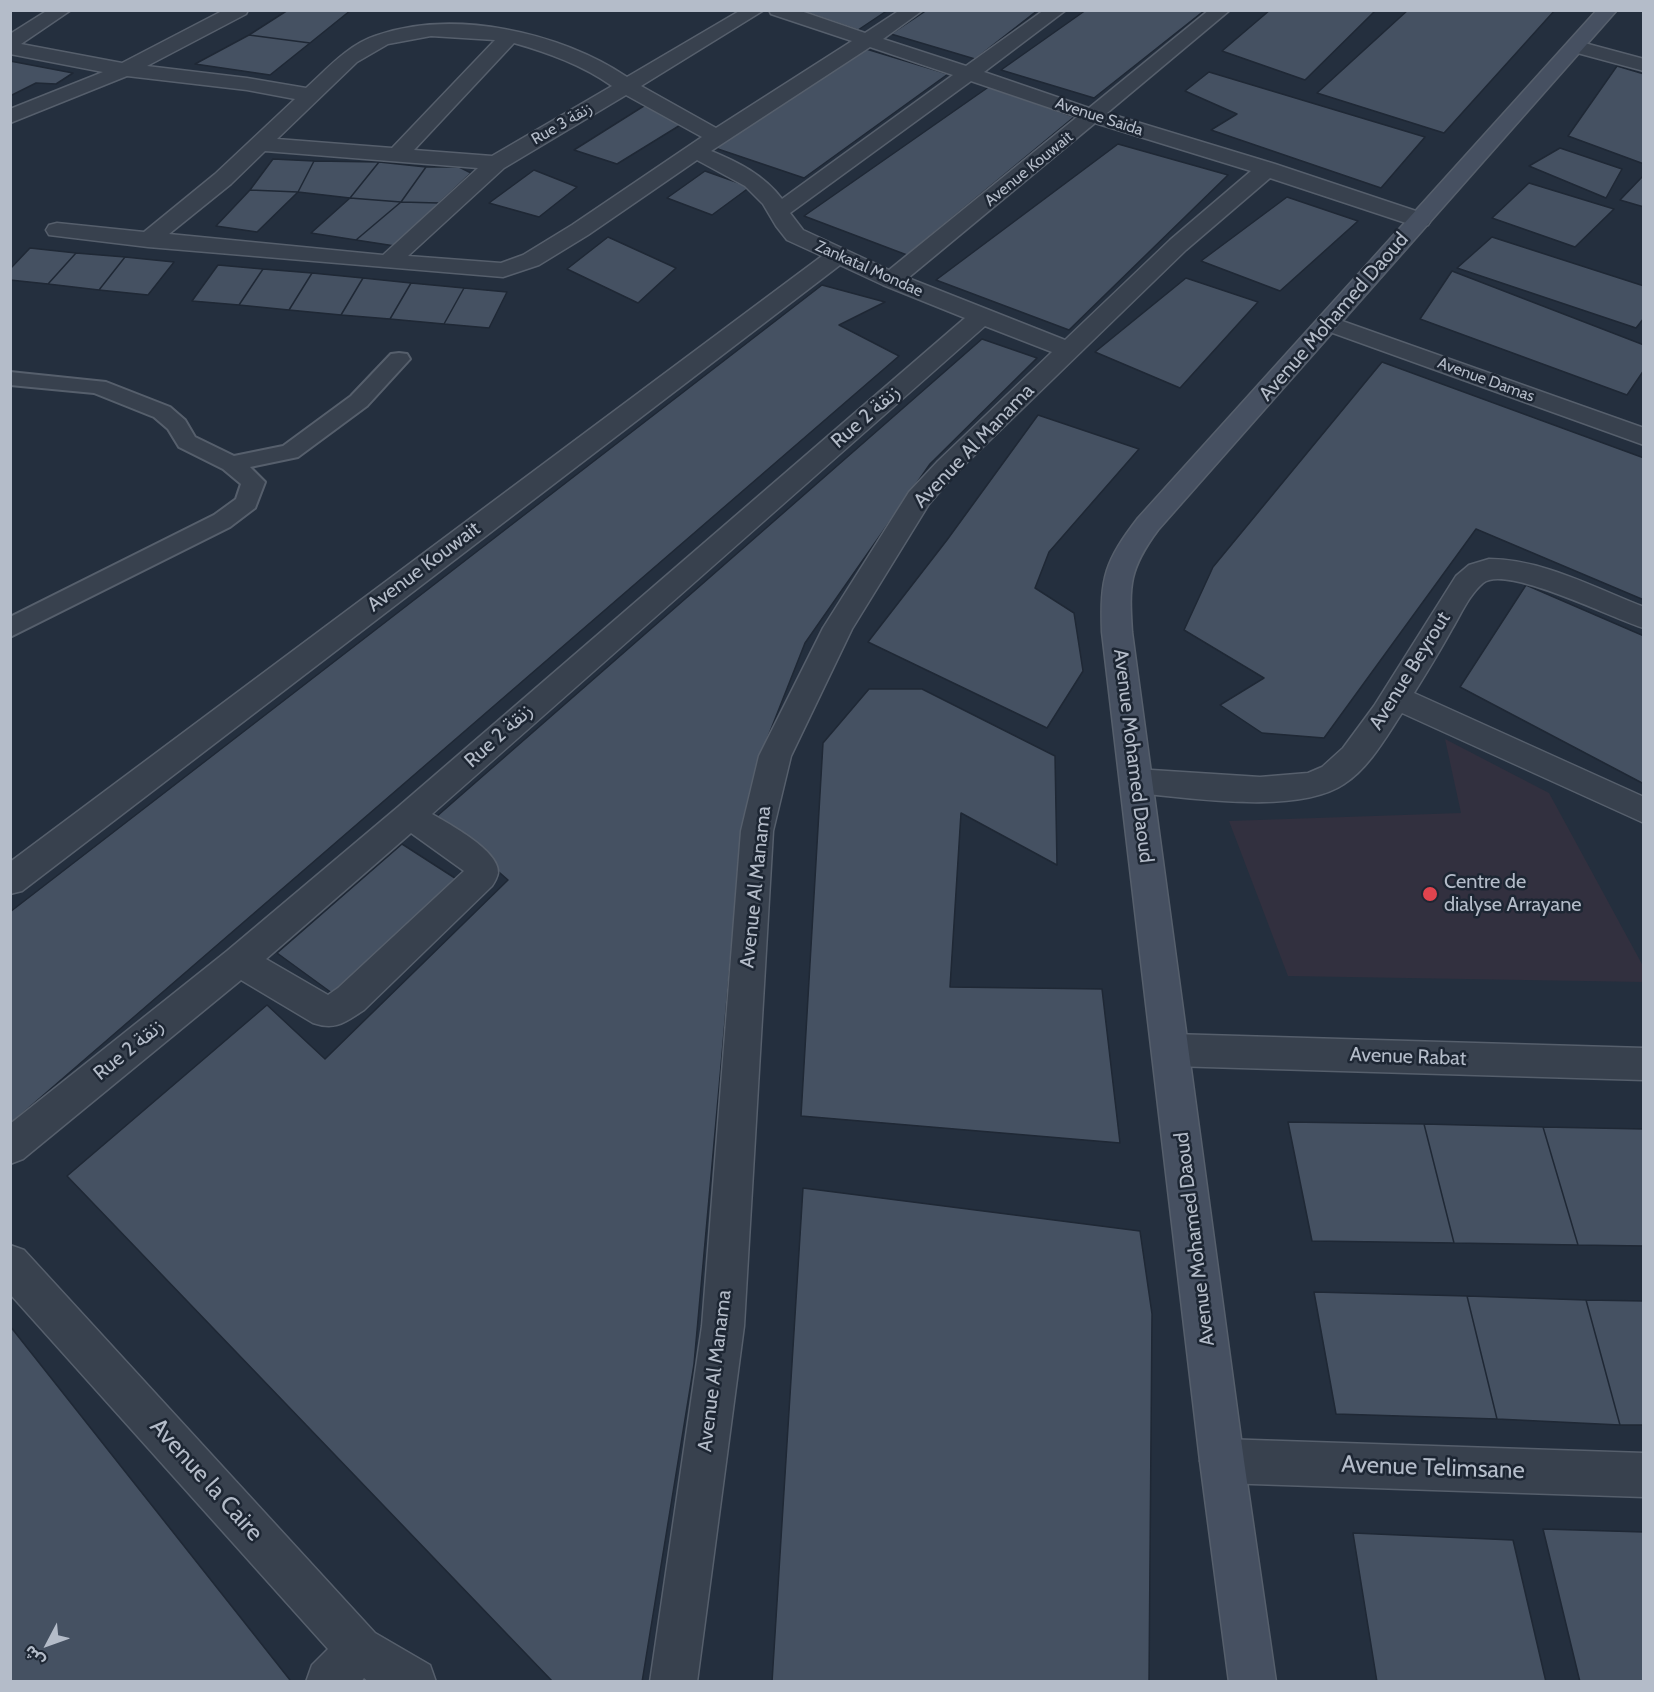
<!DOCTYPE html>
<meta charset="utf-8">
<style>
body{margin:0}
#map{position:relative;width:1654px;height:1692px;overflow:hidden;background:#242f3e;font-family:Cabin,"Noto Sans Arabic",sans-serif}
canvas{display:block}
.frame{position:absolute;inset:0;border:12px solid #b4bcc9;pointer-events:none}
.north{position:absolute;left:18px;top:1614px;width:60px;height:60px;-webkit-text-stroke:4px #1d2633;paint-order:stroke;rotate:229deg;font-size:16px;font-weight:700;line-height:24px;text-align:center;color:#b4bcc9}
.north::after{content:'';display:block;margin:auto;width:21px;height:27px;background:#b4bcc9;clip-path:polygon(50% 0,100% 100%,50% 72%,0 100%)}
</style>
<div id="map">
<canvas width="1654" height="1692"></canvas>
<div class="frame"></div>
<div class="north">ش</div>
</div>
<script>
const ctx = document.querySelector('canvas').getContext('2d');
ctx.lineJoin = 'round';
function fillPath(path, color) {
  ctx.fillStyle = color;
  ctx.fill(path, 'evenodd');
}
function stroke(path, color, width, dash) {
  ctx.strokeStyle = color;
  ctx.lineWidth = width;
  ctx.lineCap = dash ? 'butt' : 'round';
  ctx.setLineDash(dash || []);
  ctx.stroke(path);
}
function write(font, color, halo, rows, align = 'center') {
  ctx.font = font + ' Cabin,"Noto Sans Arabic",sans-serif';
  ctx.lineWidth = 5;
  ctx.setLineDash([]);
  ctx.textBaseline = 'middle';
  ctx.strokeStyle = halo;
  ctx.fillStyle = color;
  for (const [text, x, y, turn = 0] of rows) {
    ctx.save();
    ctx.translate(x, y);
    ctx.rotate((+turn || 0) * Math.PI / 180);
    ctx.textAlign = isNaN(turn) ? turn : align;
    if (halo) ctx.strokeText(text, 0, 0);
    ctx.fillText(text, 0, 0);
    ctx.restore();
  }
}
fillPath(new Path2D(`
 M1445,739L1549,793L1643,966V982L1288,976L1229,821L1461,813Z`), '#32303f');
const building = new Path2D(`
 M288,10H351L310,43L249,35Z
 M799,10H888L858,30Z
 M927,10H1038L975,59L891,34Z
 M1086,10H1205L1094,98L1001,70Z
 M1270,10H1376L1305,80L1222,51Z
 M1408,10H1555L1444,133L1317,93Z
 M249,35L310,43L270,75L195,64Z
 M863,48L948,74L804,178L715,148Z
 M10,61L73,73L56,84L36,83L10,96Z
 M1617,66L1644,74V164L1568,136Z
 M1209,72L1425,137L1381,188L1211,130L1237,114L1185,91Z
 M990,86L1074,117L907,255L804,216Z
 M647,104L682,124L617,164L574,150Z
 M1118,144L1228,175L1069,330L936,280Z
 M1560,148L1622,169L1606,198L1529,166Z
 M273,159L314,161L298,192L250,190Z
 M314,161L379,162L350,198L298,192Z
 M379,162L426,167L401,202L350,198Z
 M426,167H459L471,173L439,203L401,202Z
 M534,170L577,187L539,217L489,203Z
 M705,171L750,187L712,215L667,198Z
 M1644,175V207L1620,200Z
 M1529,183L1614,209L1575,247L1492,218Z
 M250,190L298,192L257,232L216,226Z
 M1287,197L1358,221L1280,291L1201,261Z
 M350,198L401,202L356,240L311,233Z
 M401,202L439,203L395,246L356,240Z
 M608,237L676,268L638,303L567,269Z
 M1492,237L1644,286V318L1636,328L1457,268Z
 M30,248L76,253L48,284L10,280V269Z
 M76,253L125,257L99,290L48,284Z
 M125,257L174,262L148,295L99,290Z
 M218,265L263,269L239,305L192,301Z
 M263,269L312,273L289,310L239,305Z
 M1452,271L1644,345V370L1627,395L1420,319Z
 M312,273L363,278L341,315L289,310Z
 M363,278L411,283L390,319L341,315Z
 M1186,278L1258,302L1180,388L1095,352Z
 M411,283L464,288L444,324L390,319Z
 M822,285L885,302L839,325L899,356L10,1124V912Z
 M464,288L507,292L489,328L444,324Z
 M982,339L1037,358L930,464L805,643L760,757L736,900L694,1364L642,1682H553L67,1176L267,1005L325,1059L508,880L436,817Z
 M1382,362L1644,458V600L1476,529L1324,738L1262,733L1220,705L1264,678L1184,630L1213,567Z
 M1038,415L1139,449L1049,552L1035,588L1074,613L1083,671L1047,728L868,642L947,540Z
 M1526,585L1644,636V784L1460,687Z
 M869,689H922L1055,756L1057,865L961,813L950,987L1102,989L1120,1143L801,1116L823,743Z
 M402,844L461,882L336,996L277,953Z
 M1288,1122L1424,1124L1454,1243L1312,1241Z
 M1424,1124L1543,1127L1578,1245L1454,1243Z
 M1543,1127L1644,1129V1246L1578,1245Z
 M803,1188L1140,1231L1152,1314L1149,1682H772Z
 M1314,1292L1467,1296L1497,1419L1336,1414Z
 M1467,1296L1586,1300L1620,1425L1497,1419Z
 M1586,1300L1644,1301V1425H1620Z
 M10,1326L290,1680L289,1682H10Z
 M1543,1529L1644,1532V1682H1580Z
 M1353,1533L1513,1540L1546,1682H1377Z`);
fillPath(building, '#455162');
stroke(building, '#1f2835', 1.5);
const lane = new Path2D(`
 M399,353L407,354L410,359L367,406L298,457L250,467L265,482L255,508L230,527L10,637V617L214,515L236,499L241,484L223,469L179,447L168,429L154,417L94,393L10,385V372L106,382L170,407L185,420L195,437L234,456L283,446L351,396L391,354Z`);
const street = new Path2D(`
 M48,10H71L21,44L122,63L224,10H248L246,14L147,66L247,78L306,88C327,69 348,45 375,36C453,8 560,32 627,77L741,10H764L641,86L716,128L852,41L771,14L769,10H798L865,33L900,10H923L883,39L966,66L1044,10H1066L984,72L1089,108L1209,10H1230L1107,113L1275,164L1428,215L1431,220L1428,225L1420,227L1412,225L1270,178L1186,250L956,473L929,504L852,629L791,756L773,831L744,1326L697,1682H650L702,1326L741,831L759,756L823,628L909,492L938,461L1052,352L985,326L432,814C449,824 500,851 498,873C497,878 494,883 492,886L364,1010C345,1022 336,1031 313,1023L241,980L23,1159L10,1164V1124L227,951L398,807L965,318L883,285L840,265L22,891L10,894V862L822,256L787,240L776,226L763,204L745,186L697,160L588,235L539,265L503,277L148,247L49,235L46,230L49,225L57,223L144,232L215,174L295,99L247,90L127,76L10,123V109L103,72L10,54V34ZM431,36L495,40L392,148L277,139L357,62L388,44ZM514,43C549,53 582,65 612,86L492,156L414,150ZM870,47L953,75L782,199C764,175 738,162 711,151ZM971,81L1077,117L889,270L803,230L790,213ZM626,95L702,137L572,225L523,255L501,263L408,256L504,168ZM1095,123L1251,171L1170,240L1065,340L908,278ZM265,151L478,168L383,255L169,234L231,184ZM411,833L464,871L338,988L328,995L266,959Z
 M1577,41L1644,59V71L1570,51L1567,47L1570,43Z
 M1328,316L1644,428V445L1319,328L1316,323L1319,318Z
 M1489,559C1542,559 1595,588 1644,607V628C1613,619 1506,564 1483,583C1469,595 1461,614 1452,629C1440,651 1427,672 1414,693L1644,797V823L1402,713C1386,737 1369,768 1344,784C1298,815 1191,798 1136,793L1125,790L1120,781L1125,772L1136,769L1260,777L1308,773L1322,767L1343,748L1374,706L1456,576L1469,565Z
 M1172,1034L1644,1048V1080L1172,1066L1159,1061L1154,1050L1159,1039Z
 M10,1245L24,1250L375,1633L430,1665L436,1682H369L364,1678L361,1682H306L312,1665L328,1649L10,1294Z
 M1222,1439L1644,1453V1497L1222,1483L1207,1476L1200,1461L1207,1446Z`);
const secondary = new Path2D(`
 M1597,10H1617L1158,530C1129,569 1129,585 1132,632L1244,1461L1276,1682H1229L1200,1461L1102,632C1100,577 1105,561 1138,518Z`);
stroke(lane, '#565f6c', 4);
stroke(street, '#565f6c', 3);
stroke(secondary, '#565f6c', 3);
fillPath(lane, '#38414e');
fillPath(street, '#38414e');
fillPath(secondary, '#465061');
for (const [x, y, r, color] of [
 [1430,894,8,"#e0444e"]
]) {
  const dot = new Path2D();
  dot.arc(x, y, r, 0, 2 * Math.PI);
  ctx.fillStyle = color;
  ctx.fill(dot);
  stroke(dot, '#1d2633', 2);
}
write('16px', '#b4bcc9', '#1d2633', [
 ["Avenue Saida",1099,117,18],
 ["Rue 3 زنقة",562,124,-30],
 ["Avenue Kouwait",1029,169,-39],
 ["Zankatal Mondae",869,269,24],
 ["Avenue Damas",1486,380,20]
]);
write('20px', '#b4bcc9', '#1d2633', [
 ["Avenue Mohamed Daoud",1334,317,-49],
 ["Rue 2 زنقة",866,417,-41],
 ["Avenue Al Manama",974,446,-46],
 ["Avenue Kouwait",424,567,-37],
 ["Avenue Beyrout",1410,671,-58],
 ["Rue 2 زنقة",499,736,-42],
 ["Avenue Mohamed Daoud",1133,756,83],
 ["Avenue Al Manama",756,887,-84],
 ["Rue 2 زنقة",129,1050,-39],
 ["Avenue Rabat",1408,1057,2],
 ["Avenue Mohamed Daoud",1195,1239,-97],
 ["Avenue Al Manama",715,1371,-83]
]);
write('20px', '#b4bcc9', '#1d2633', [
 ["Centre de",1444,882],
 ["dialyse Arrayane",1444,905]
], 'left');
write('24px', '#b4bcc9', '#1d2633', [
 ["Avenue Telimsane",1433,1468,2],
 ["Avenue la Caire",206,1480,48]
]);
</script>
